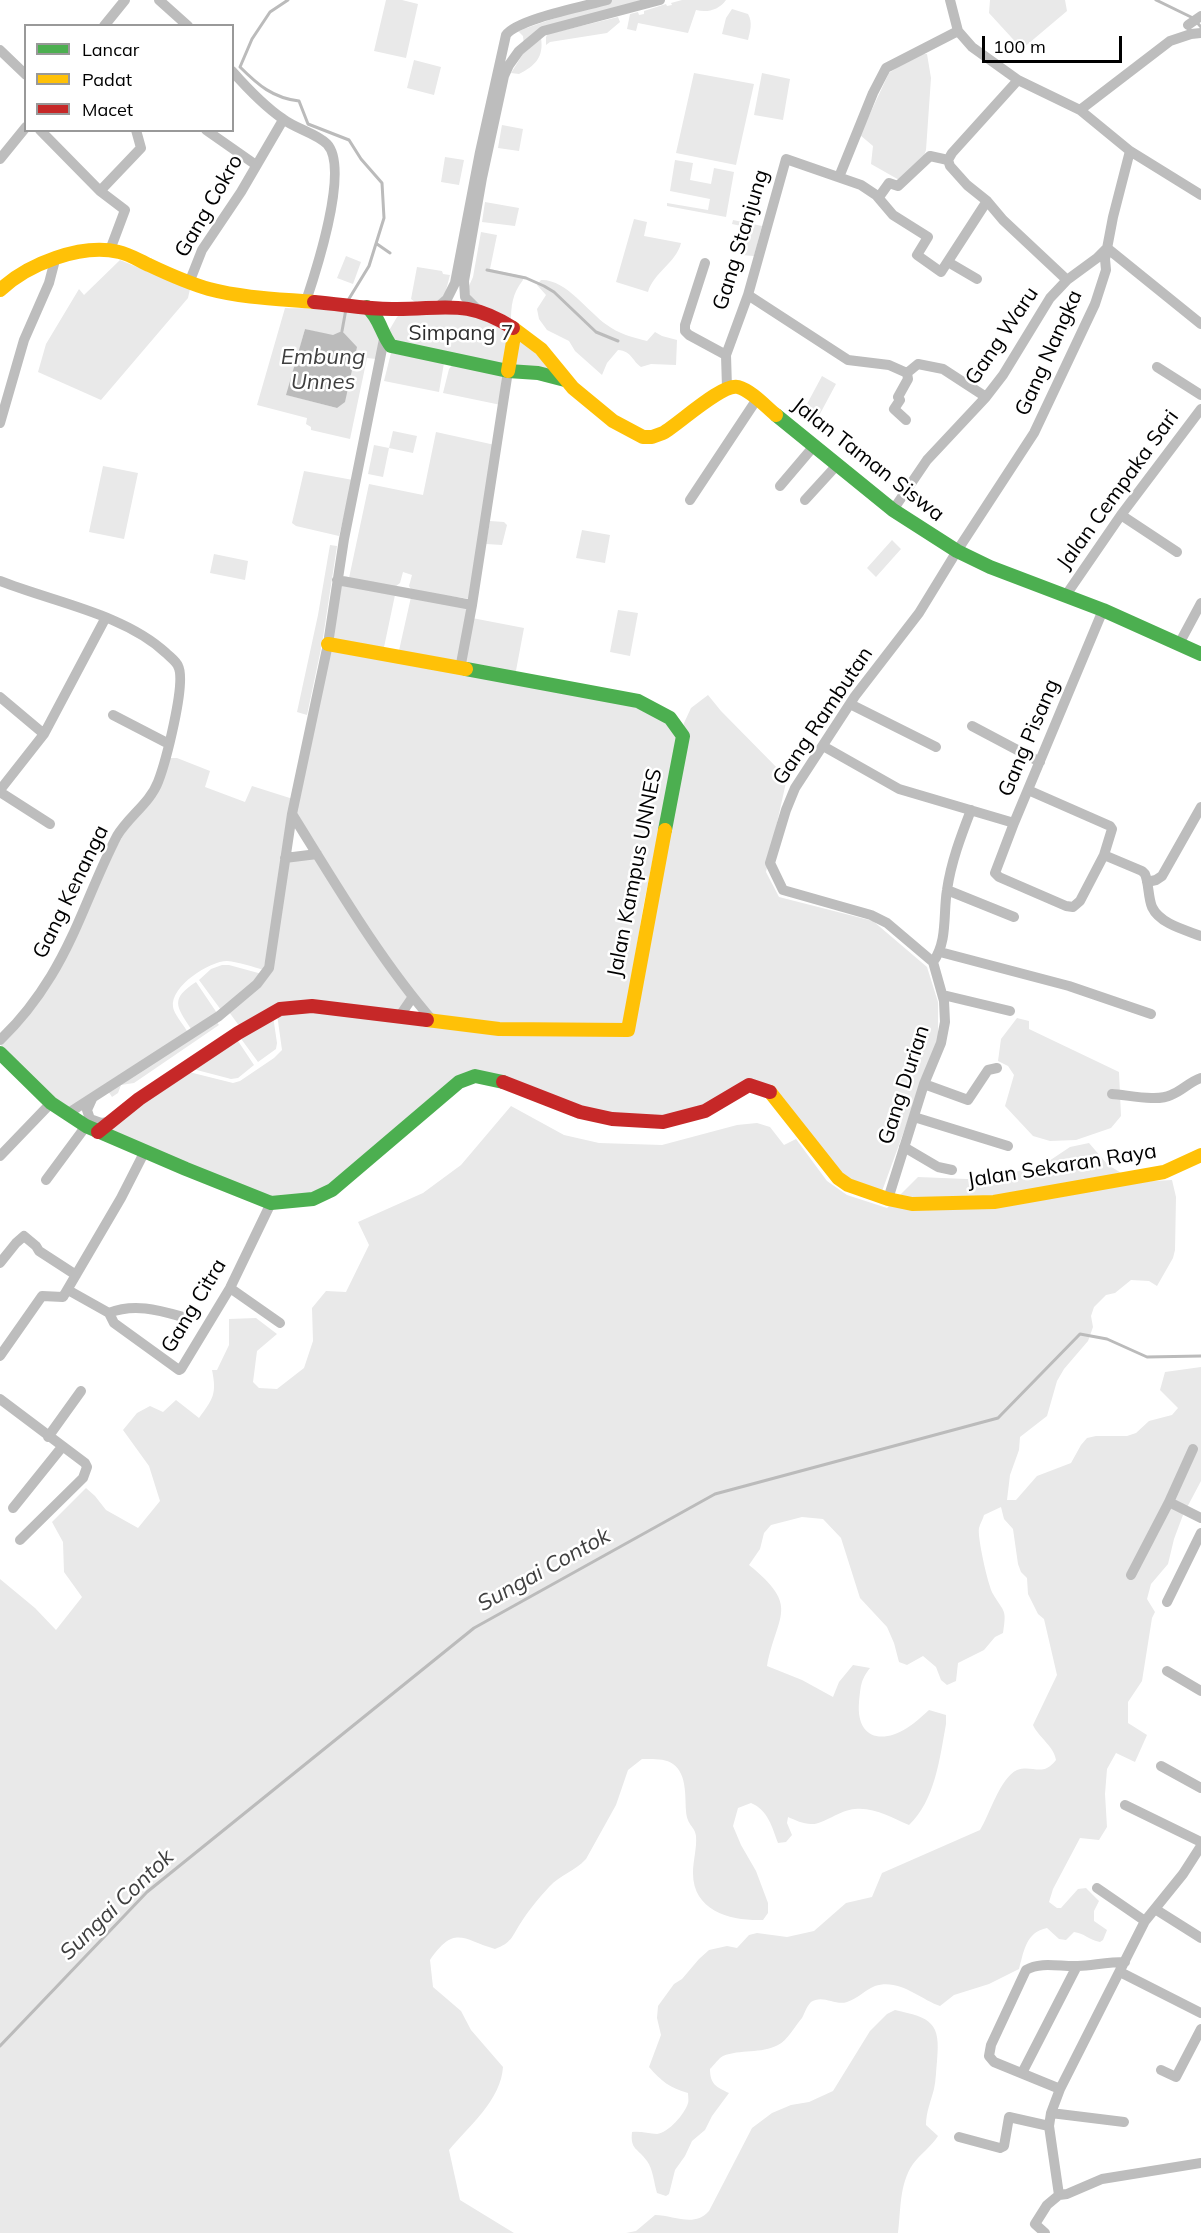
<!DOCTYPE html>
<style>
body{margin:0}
#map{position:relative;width:1201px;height:2233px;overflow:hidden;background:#fff;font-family:Mulish,sans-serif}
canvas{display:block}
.legend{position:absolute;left:24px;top:24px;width:210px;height:108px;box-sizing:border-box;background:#fff;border:2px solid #999;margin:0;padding:8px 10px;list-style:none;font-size:18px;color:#000}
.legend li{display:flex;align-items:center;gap:12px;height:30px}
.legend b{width:30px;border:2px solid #999}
.scale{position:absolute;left:982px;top:36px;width:140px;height:27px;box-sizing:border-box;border:3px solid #000;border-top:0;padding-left:8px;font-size:18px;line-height:21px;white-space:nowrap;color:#000;-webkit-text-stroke:4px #fff;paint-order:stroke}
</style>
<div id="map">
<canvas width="1201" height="2233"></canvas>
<ul class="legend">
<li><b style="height:8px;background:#4caf50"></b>Lancar</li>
<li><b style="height:8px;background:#ffc107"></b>Padat</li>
<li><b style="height:8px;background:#c62828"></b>Macet</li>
</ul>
<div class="scale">100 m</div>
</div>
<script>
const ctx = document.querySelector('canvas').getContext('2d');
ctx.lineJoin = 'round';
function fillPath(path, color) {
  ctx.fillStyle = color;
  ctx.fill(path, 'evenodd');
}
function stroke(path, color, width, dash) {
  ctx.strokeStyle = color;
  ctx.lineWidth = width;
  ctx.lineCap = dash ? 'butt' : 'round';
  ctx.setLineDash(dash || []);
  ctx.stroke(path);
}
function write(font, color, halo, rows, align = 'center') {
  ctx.font = font + ' Mulish,sans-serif';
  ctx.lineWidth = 5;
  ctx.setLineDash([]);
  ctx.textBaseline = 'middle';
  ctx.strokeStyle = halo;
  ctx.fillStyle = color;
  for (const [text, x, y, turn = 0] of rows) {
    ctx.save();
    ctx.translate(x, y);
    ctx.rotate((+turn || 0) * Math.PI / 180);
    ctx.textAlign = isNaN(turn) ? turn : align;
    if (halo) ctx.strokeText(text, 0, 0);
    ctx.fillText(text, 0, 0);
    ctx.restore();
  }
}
fillPath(new Path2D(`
 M386,0H402L418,4L406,58L374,51Z
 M607,0H660L560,25L524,45L523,36L518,31Z
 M682,0H726C719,10 707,13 696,10L688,33L638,23L636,31L627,29L630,14L638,12L639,15L644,14V11L666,4L667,6L672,5L671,3Z
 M990,0H1065L1067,11L1022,49L989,13Z
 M732,9L748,14C753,23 750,31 748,40L722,34L726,18Z
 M618,17L620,22L607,33L550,42L546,45V37L548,34Z
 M541,38C544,57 535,66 519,74L511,73L523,54Z
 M917,54H927L931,78L926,150L920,167L901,181L871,164L873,146L860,135L889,73Z
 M414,60L441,67L434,95L407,88Z
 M694,73L754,84L736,165L676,153Z
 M762,73L790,79L783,120L754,115Z
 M502,125L523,129L519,151L498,148Z
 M445,157L464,160L459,185L441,182Z
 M675,160L693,163L690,180L711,184L714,168L734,172L726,217L667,206V203L708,210L710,199L670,191Z
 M485,202L519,208L515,226L482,222Z
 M634,219L647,222L644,236L681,243C676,263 654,272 648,292L616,282Z
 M733,220L762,226L754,256L741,255L746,227L732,224Z
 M481,232L497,235L490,269L522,276L523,280C512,294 511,306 511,323L484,309L471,298L468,288L473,277Z
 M346,256L361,262L353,284L337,278Z
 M120,260L190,289L188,298L101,400L38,372L46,344L79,289L84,295Z
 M417,267L442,271L443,274L450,275L445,294L439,300L415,302L411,299Z
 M541,280C566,279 588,312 607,325C617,333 634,338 647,341L655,332L662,336L677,340L676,365L651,364L641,367C632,361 632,351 618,350L607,363L602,375L575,351L569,341L547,330L539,319L537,309L546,295L537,285Z
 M285,308C311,309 349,306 372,316L380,333L376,359L367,358L350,439L311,430V427L306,424L307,418L257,405ZM305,329L333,336L342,331L347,338L337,408L287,395Z
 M402,313H476L509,331L504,365L401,346L387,334L397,317Z
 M517,336L558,375L511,368Z
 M391,353L444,363L439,392L384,381Z
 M453,364L502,373L501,405L443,393L449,369Z
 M822,376L836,384L814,425L800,417Z
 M393,431L417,436L413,453L389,448L383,477L368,474L374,445L389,448Z
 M436,432L495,445L471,599L412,591L409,586L412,575L403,572L400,583L395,587L349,578L369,484L423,495Z
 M103,466L138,473L124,539L89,532Z
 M304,471L353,480L339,536L296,526L292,523Z
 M490,521L504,522L507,525L502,545L486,544Z
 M582,530L610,535L605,563L576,558Z
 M892,540L901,549L876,577L867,568Z
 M330,545L337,546L322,644L307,715L297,712L318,615Z
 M214,554L248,561L245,580L210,573Z
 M341,584L395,595L383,652L331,641Z
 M411,597L470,608L458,666L398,655Z
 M618,610L638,613L630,656L610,652Z
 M472,618L524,628L515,676L463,666Z
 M330,647L585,693L663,715L678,735L644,903L623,1027L499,1026L434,1020L414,997L294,814Z
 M708,695L721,711L787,778L766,872L779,897L873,921L927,967L938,1002V1038L881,1194L840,1177L757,1082L708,1105L663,1118L613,1116L473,1073L330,1186L314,1193L272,1199L106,1129L185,1071L233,1083L240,1081L274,1058L282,1050L277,1014L287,1010L629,1032L684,723L691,708Z
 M168,758H177L210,771L205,787L245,802L252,786L293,799L264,970C253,967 239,962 227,961C210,961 170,986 173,1007C174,1014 183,1024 187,1031L70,1108L64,1107L0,1047L57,973L109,860Z
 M316,856L410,998L398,1016L318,1004L240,1027L229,1012L260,986L287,860Z
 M222,965H229L262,974L221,1010L199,980L211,969Z
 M196,982L217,1013L191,1029C176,1006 170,999 196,982Z
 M273,1016L277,1043L276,1049L258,1062L239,1036Z
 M1017,1018L1029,1021V1029L1119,1072L1121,1116L1111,1128L1076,1140L1050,1141L1033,1136L1005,1106L1014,1075L1008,1066L998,1061L1001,1039Z
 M216,1021L219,1025L134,1083L121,1085L118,1093L112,1097L108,1091Z
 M236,1038L254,1065L238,1078L231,1079L189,1068Z
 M511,1106L564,1135L599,1143L662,1145L737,1125L757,1123L770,1127L784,1145L796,1139L827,1181L847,1195L887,1208L918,1177L991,1180L1049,1161L1070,1147L1089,1143L1108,1165L1136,1182L1172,1180L1176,1197L1175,1250L1173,1258L1157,1286L1149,1281L1131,1280L1115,1293L1106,1295L1094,1307L1091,1316L1093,1327L1088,1341L1064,1369L1057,1381L1047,1416L1020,1437L1019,1450L1010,1475L1007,1500H1016L1037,1476L1071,1463L1081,1445L1087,1438L1096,1436H1127L1136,1433L1149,1421L1172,1415L1178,1408L1160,1390L1165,1372L1201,1367V1481L1183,1515L1174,1539L1168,1564L1151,1584L1147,1599L1155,1612L1152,1618L1142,1681L1128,1702V1723L1147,1735L1135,1762L1116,1753L1107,1769L1105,1794L1107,1827L1099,1840L1080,1838L1053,1889L1049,1902L1057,1908H1061L1078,1889L1086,1888L1099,1901L1094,1911V1921L1107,1930L1103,1940L1100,1942C1089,1940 1084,1933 1074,1932L1066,1940L1059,1939L1047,1928C1026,1932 1024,1951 1019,1969L989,1984L954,1995L940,2006C920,1999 899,1978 875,1986C865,1990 857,1999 847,2002C835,2006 823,1994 811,2002C806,2007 805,2013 802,2018C795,2026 787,2041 778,2045C761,2054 740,2049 723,2056C719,2058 714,2065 710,2069C710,2084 716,2087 729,2093L712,2116L705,2130L692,2141L685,2156L675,2170L669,2194L666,2196L657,2193C654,2183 653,2169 647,2161C638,2148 630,2150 632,2132C641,2131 649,2134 657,2134C668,2133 685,2114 688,2103C689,2102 688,2095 688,2093C670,2088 661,2081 649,2067L661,2035L657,2018L658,2006L674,1984L682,1979L699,1959L709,1950L727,1946L737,1948L749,1935L757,1933L787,1937L814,1931L846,1903L872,1897L882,1873L980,1830C990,1814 1000,1778 1017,1770C1033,1764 1042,1778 1056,1760C1054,1746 1039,1738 1033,1725L1057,1675L1044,1619L1038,1614L1028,1594L1027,1578L1021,1572L1018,1564L1013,1529L1004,1519L1001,1507L984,1515C983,1519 980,1524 979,1528C977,1536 988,1586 993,1594C1004,1613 1007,1608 1003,1633L995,1637L984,1650L958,1663L956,1681L947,1685L941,1680L936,1667L923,1656L907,1665L899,1662L894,1643L887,1627L860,1598L841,1538L823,1519L802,1517L771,1525L764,1533L760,1549L749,1565C801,1607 777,1614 767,1666L802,1680L833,1697L839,1682L853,1665L870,1668C860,1681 861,1686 859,1702C856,1737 880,1745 907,1728C915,1723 922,1716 929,1710L946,1715V1724C940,1757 935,1801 909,1825C892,1818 875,1807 855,1809C839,1810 823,1825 811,1824C803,1824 795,1820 788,1817L787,1823L792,1835L786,1842L778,1843C772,1827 768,1810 751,1803L738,1808L733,1826L741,1845L756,1871L768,1903V1913L763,1920C732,1921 693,1912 693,1873C693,1861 697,1848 696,1836C695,1826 687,1826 686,1811C685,1796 687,1774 673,1764C665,1758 651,1759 642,1759L628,1770L616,1805L586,1859C575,1871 560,1875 549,1887C539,1898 528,1911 520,1924C512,1937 511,1943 495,1949C463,1940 455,1924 430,1960L433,1987L461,2011L471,2030L503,2067C501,2100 469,2126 449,2150L460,2200L514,2233H0V1579L35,1608L56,1630L82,1597L64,1572L63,1542L52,1522L86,1488L95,1496L106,1510L138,1528L160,1501L149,1466L123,1430L137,1413L150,1406L163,1412L176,1400L199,1418C213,1399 217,1394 212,1370H217L229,1345V1319L256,1318L277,1334L257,1351L253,1382L259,1388L277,1389L304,1368L313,1341L312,1308L326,1291L346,1292L369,1245L358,1222L423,1193L461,1165Z
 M895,2010C931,2018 941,2022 937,2061C936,2070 936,2080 934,2089C931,2101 926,2112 926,2125L938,2136C931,2147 920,2154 913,2164C899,2184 901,2211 898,2233H626L636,2231L655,2215C674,2215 694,2228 709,2211L752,2128L772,2113L791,2105L809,2102L833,2091L870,2031L887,2014Z`), '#e9e9e9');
fillPath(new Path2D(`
 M305,329L333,335L342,331L357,347L345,402L337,408L286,395Z`), '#bbb');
stroke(new Path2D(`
 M288,0L270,12L252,39L240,67C258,85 273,98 299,101L308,124L349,140L361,159L382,183L384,218L369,266L347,302
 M1156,0L1193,18L1201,27
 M377,244L390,253
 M487,270L526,278L544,286L554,292L596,332L618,341
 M342,331L346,309
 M0,2046L147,1892L474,1628L715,1494L998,1418L1080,1334L1107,1339L1147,1357L1201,1356`), '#bbb', 3);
stroke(new Path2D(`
 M159,0L188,26
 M950,0L958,31L972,47L1018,80L1080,110L1130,151
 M1188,25L1201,16
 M104,26L125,0
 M0,50L26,75
 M232,71C247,88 264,106 283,119C296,129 316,133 327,144C350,168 316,271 306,301
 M1018,80L952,153L948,160L950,166L967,185L987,201L1003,220L1067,280
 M1080,110L1170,41L1191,34L1201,33
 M40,130L100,191L125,210L110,250
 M206,130L256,165
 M0,159L26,127
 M839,177L873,93L886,68L958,31
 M100,191L141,148L136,130
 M879,197L889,183L898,186L930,156L948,160
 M948,262L977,279
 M705,263L685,325V331L689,335L726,355
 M189,283L202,250L241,192L283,120
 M748,295L848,360L889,365L907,373L918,364L943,369L986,397
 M438,307L447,299L455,283L480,152L506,35C517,19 586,6 607,0
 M478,310L465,297L464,281L482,178L504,76L509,65L519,51L543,31L660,0
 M1157,367L1201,395
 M727,388L726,355L748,295L786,159L861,185L876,195L893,215L928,237L917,255L941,272L987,201
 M906,420L894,409L900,400L898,397L908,379L907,373
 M0,423L24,340L49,283L55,260
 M780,486L814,446
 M690,500L757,399
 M805,500L837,465
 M893,510L927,460L986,397L1003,375L1050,298L1067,280L1097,258L1107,248L1201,324
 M1121,515L1177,552
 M337,580L472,605
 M0,581C53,602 124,614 166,653C170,657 176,661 178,666C187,682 165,764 158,782C150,803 128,817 117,836C93,882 78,932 51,976C37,999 19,1022 0,1040
 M1066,595L1121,515L1201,409
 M1103,610L1014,823L995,873L999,877L1066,906L1073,907L1080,901L1104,855
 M1179,644L1201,603
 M460,669L472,605L508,371
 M0,697L44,734
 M850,704L936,747
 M113,715L169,744
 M972,726L1040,762
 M823,746L899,789L1014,823
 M0,790L44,734L105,619
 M1028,790L1110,826L1112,829L1104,855L1142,871L1145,874C1149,884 1148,897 1152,907C1160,924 1185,930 1201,936
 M0,792L50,824
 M292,814C335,883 380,960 433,1021
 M285,858L317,854
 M1147,882L1156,880L1162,876L1201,807
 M947,890L1014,917
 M940,952L1069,986L1151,1014
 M933,962L887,923L871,915L783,890L770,863L786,810L795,788L855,696L919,613L957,551L1034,433L1095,304L1106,270L1105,259L1113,217L1130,151L1201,195
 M943,995L1010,1011
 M399,1017L412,998
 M924,1084L968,1100L988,1070L997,1068
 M1112,1094C1128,1095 1158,1102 1171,1095C1182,1091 1189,1082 1201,1078
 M92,1099L87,1110L90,1119L101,1123L109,1122
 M67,1114L219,1016L257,984L269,968L292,814L328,644L344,539L384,339
 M914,1117L1008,1146
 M904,1147L938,1167L952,1170
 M0,1156L51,1103
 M46,1180L86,1126
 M888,1199L924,1084L941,1043L945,1022L944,1001L933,962C948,942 943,913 947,890C951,862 961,836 971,810
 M0,1263L16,1243L24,1236L36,1246L39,1251L76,1275
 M230,1288L280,1323
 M68,1290L109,1313L114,1323L179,1370L181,1369L230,1288L271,1203
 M109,1313C134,1303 158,1310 183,1317
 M0,1356L42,1296L63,1297L121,1198L145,1151
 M0,1399L85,1463L87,1467L83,1478L20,1540
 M48,1437L81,1391
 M1169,1502L1201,1518
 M13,1508L62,1447
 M1131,1575L1169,1502L1193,1449
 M1167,1602L1201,1533
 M1167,1671L1201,1691
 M1161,1766L1201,1788
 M1125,1805L1201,1842
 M1201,1846L1183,1874L1145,1921L1060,2089L1051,2113L1049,2126L1059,2195L1067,2194L1102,2179L1201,2163
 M1097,1888L1145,1921
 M1155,1909L1201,1938
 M1120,1972L1201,2013
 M1161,2070L1176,2077L1201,2029
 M1022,2073L1077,1966
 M1060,2089L994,2062L989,2056L991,2045L1026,1970C1041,1961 1061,1967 1078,1966C1094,1965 1108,1962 1125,1962
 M1051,2113L1124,2122
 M959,2137L1000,2148L1004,2146L1009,2117L1049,2126
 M1045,2233L1035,2224L1047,2205L1059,2195`), '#bdbdbd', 10);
stroke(new Path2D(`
 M367,307C380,318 381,333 391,346L508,371L538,373L565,380
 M776,415L893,510L957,551L990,567L1103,610L1201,654
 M466,669L638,701L670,718L683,736L665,830
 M0,1053L51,1103L86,1126L186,1169L271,1203L313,1199L332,1190L459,1082L475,1076L503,1082`), '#4caf50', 14);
stroke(new Path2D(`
 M0,290C28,264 81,243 119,252C129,254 140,261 149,265C168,274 188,283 209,289C243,298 279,299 314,302
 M513,328L541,349L573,388L613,421L643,437H652L663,433C679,424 722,383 738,387C752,391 765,406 776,415
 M508,371L515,330
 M328,644L466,669
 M427,1020L499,1029L628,1030L665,830
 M770,1092L838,1178L848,1185L888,1199L912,1204L994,1202L1164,1172L1201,1155`), '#ffc107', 14);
stroke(new Path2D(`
 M314,302C342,304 369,310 397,309C446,309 467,299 513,328
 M503,1082L580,1112L612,1119L663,1122L705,1111L749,1085L770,1092
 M98,1132L139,1099L238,1033L280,1009L312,1006L427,1020`), '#c62828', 14);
write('21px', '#000', '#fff', [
 ["Gang Cokro",209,206,-60],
 ["Gang Stanjung",741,240,-73],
 ["Gang Waru",1002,336,-56],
 ["Gang Nangka",1049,353,-66],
 ["Jalan Taman Siswa",868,460,38],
 ["Jalan Cempaka Sari",1118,490,-54],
 ["Gang Rambutan",823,716,-56],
 ["Gang Pisang",1029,738,-67],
 ["Jalan Kampus UNNES",635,873,-79],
 ["Gang Kenanga",71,892,-64],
 ["Gang Durian",904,1085,-72],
 ["Jalan Sekaran Raya",1062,1166,-9],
 ["Gang Citra",194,1306,-59]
]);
write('21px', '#2e2e2e', '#fff', [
 ["Simpang 7",461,334]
]);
write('italic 22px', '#3f3f3f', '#fff', [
 ["Embung",323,357],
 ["Unnes",323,382],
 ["Sungai Contok",544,1570,-29],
 ["Sungai Contok",117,1905,-44]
]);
</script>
